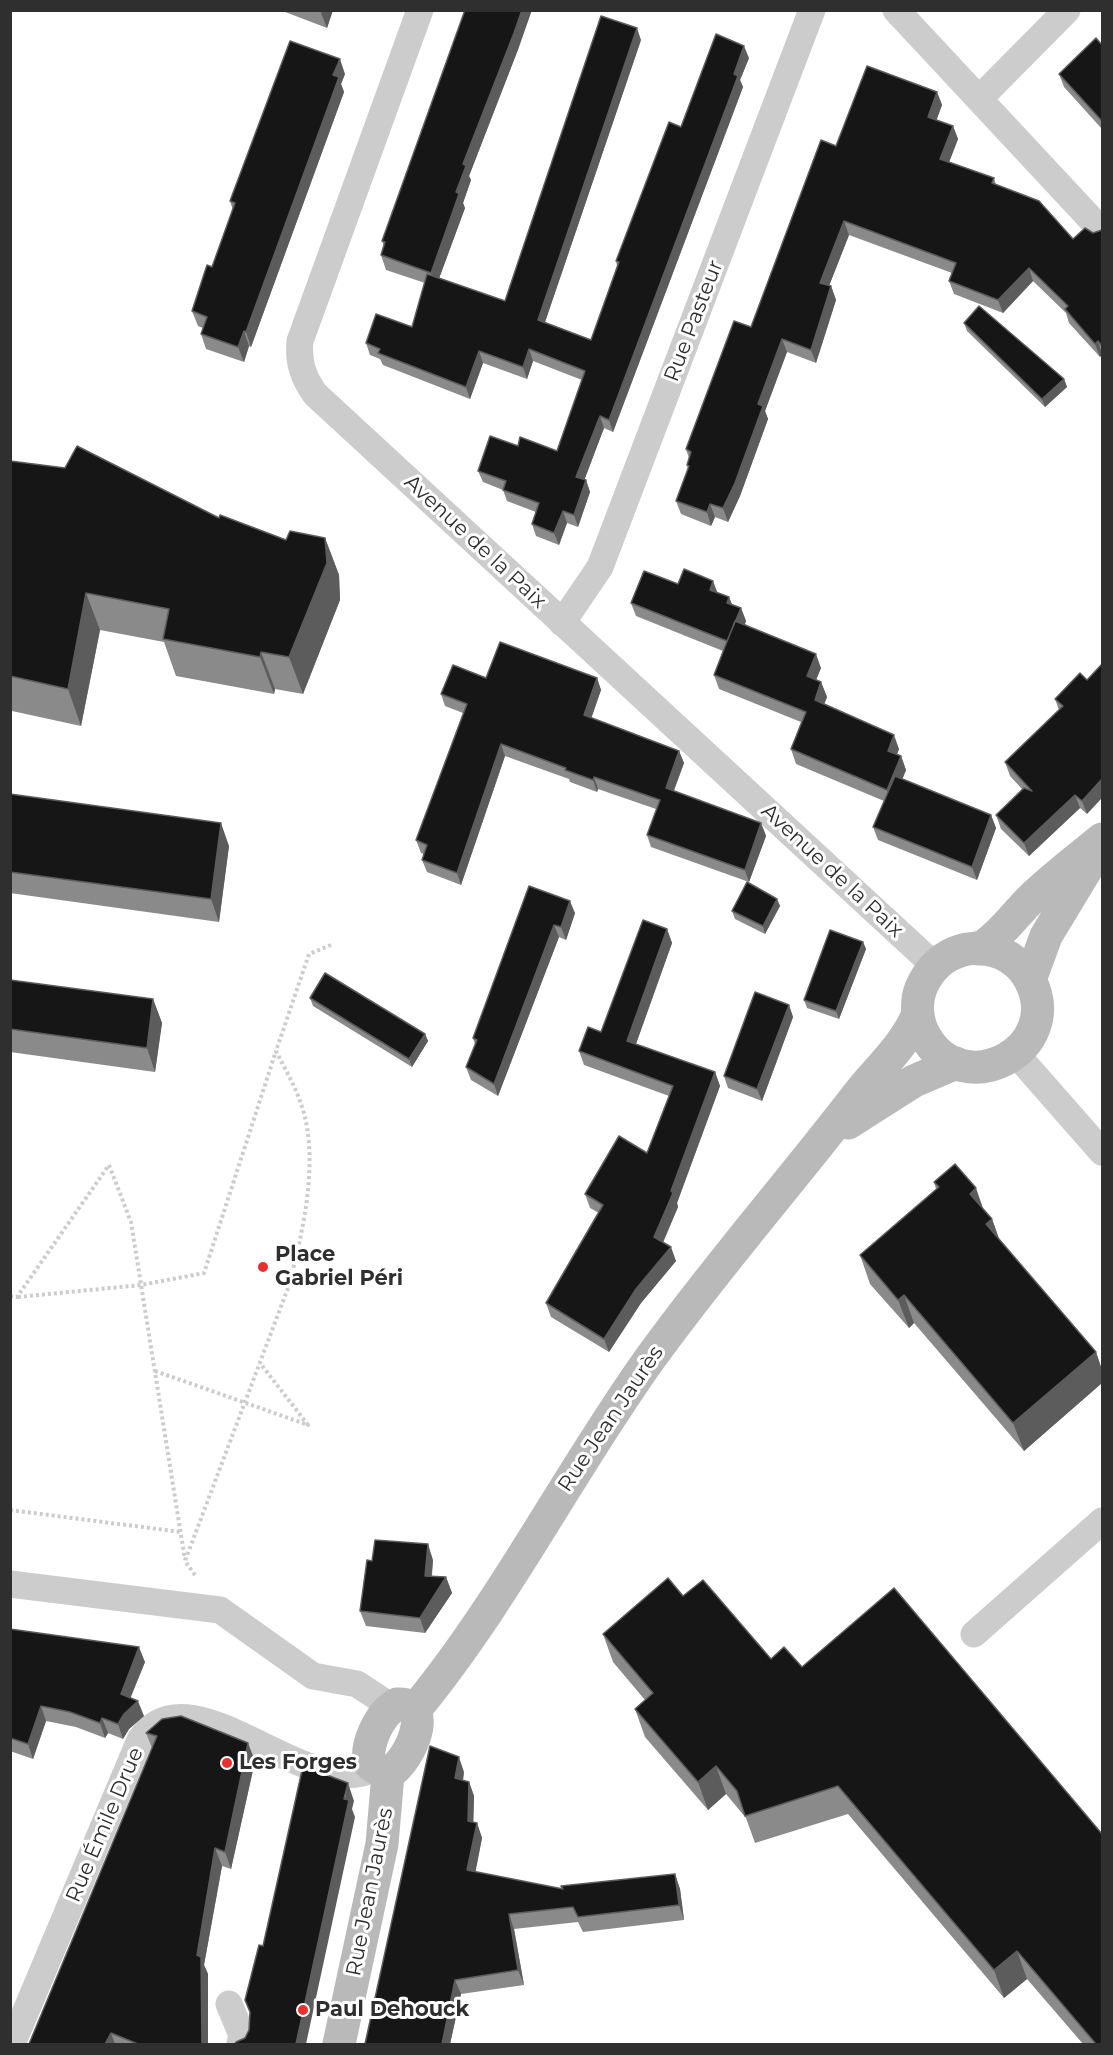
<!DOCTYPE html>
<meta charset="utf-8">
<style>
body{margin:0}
#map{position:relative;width:1113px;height:2055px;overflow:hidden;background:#fff;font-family:Montserrat,sans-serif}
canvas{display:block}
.frame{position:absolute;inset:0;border:12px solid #2f2f2f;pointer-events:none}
</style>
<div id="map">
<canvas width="1113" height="2055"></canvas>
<div class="frame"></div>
</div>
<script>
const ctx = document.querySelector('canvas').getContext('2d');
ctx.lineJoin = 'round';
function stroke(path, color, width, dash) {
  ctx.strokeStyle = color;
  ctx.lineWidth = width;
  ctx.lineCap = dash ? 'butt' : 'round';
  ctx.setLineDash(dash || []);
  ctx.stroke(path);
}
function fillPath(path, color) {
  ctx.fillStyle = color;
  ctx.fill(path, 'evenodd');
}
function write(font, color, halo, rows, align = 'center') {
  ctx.font = font + ' Montserrat,sans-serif';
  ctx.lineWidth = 6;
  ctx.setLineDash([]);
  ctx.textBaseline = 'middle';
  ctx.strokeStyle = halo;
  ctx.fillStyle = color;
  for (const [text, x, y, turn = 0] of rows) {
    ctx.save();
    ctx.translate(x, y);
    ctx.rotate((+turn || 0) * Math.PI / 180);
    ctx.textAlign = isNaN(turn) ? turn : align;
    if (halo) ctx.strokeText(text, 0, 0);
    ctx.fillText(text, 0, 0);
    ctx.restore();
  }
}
stroke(new Path2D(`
 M10,1296L17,1297L109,1165L131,1222L185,1560
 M18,1297L141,1285L204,1273L276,1051
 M155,1371L308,1425L260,1363
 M10,1510L181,1532
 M195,1575L185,1561L288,1288C303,1233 321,1156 300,1101C294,1084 284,1067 276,1051L309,954L331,945`), '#ccc', 4, [3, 3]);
stroke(new Path2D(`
 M420,10L300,341C298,362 303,377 315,394L935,966
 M896,10L1102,231
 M979,99L1067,10
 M562,623L600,567L812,10
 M1016,1054L1102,1152
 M10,1584L220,1610L313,1676L357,1684L392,1707
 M974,1634L1102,1521
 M229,2004L242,2035L240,2044
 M12,2044L140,1740C190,1665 306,1804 373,1769`), '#ccc', 27);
stroke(new Path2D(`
 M979,949C1001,949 1020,961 1030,980C1066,1049 963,1104 925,1036C917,1022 915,1003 921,988C929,969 944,955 963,950C971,948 978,949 985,945C1004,932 1016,913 1033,897C1055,876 1079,858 1102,839
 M1030,980L1046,936L1092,860
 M848,1123L914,1081L956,1063
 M397,1704C440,1702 404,1772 385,1774L370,1764C364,1746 380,1713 397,1704Z
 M414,1711C504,1602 567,1475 649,1360C715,1268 790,1183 859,1093C880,1067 905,1045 918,1014
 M339,2044L382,1844L388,1774`), '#b9b9b9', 33);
fillPath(new Path2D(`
 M280,10H333L327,28Z
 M641,40L545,322L591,340L617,266L616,261L681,127L749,58L740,80L743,87L613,432L604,428L584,480H586L590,492L578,527L567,523L559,545L536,536L532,524L536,512L507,501L503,490L483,482L478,471L518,446L557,451L582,380L533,361L527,379L483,363L470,399L383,365L380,359L370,355L366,343L412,327L425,283L386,270L381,255L384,246L382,241L519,47L469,176L471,180L463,203L465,208L439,278L505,301Z
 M1102,45V129L1064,87L1059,74Z
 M345,74L341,84L344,92L251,347L249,346L244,362L206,349L201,334L203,328L198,326L192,311L212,267L233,210L230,201Z
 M937,92L942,105L936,120L953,126L958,139L949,162L994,178L996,185L1073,239L1102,230V355L1100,357L1069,323L1066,313L1033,281L1003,313L954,294L949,281L952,273L849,235L829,286H831L836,300L816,363L787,352L765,411L768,419L740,496L728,522L715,517L711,526L681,514L676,501L688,469L687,465L689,458L686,449L751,327L836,146Z
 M964,323L1064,379L1067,387L1045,407L967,331Z
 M10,461L219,518L286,540L325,538L339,575L340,600L303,694L275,689L274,694L176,676L164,642L100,630L81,726L12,711L10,717Z
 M678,584L717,592L729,597L732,604L741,608L746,621L745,624L821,668L816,680L821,682L827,697L824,704L899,749L897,754L901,756L906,770L902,780L991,815L996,828L977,880L878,840L873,827L884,801L796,764L791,749L801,722L719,689L714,675L723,651L636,616L631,603Z
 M1080,673L1087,814L1080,808L1029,856L1001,829L996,815L1022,789L1010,776L1005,762L1059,710L1055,699Z
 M486,678H597L601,690L591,718L679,751L684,763L674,791L761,823L766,836L749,882L651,847L647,835L656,809L598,789L597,792L570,782L569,779L505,756L461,885L427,872L422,860L424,854L421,853L416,840L463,713L445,706L441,694Z
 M10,794L229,846L219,922L10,893Z
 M529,886L575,913L566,940L559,937L498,1096L471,1080L466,1067L475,1044L473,1038Z
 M777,899L780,906L765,934L735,919L732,911Z
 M667,929L672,943L636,1044L715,1072L720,1086L677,1203L678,1207L663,1243L676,1261L641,1303L609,1352L551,1317L546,1303L599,1213L590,1208L585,1194L647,1153L669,1096L584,1065L579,1051L601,1032Z
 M863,942L866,949L839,1019L807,1008L804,1000Z
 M10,980L153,999L162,1023L155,1072L10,1052Z
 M310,998L425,1034L428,1041L412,1067L313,1006Z
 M789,1005L793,1017L762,1101L728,1088L724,1076Z
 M934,1182L983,1209L992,1219L999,1239L1096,1352L1102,1370V1383L1024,1451L914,1323L909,1328L870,1284L860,1255L936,1189Z
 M433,1560L432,1576L446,1577L452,1593L425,1633L366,1626L360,1611L372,1561Z
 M703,1580L1102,2044H1083L1027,1979L1004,1998L848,1814L755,1843L746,1818L726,1794L708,1810L645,1737L635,1709L645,1700L613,1662L603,1634L683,1596Z
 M10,1629L145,1662L130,1698L144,1716L129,1729L123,1739L108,1733L105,1738L76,1727L46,1721L33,1759L10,1751Z
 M146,1733L255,1761L231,1869L222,1866L204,1965L208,1974V2044H29L152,1748Z
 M464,1772L463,1780L469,1782L474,1796L473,1823H477L482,1838L475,1872L562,1889L675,1874L680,1889L684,1920L583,1932L578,1922L514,1929L524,1985L461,1994L450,2044H365Z`), '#8a8a8a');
fillPath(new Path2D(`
 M322,10H333L327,28L321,13Z
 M522,10H532L519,47L469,176L471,180L463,203L465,208L436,287L431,273L456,192L463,164Z
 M637,28L641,40L542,331L538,320Z
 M744,46L749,58L740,80L743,87L613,432L609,420Z
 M340,59L345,74L341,84L344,92L251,347L246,332L333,75Z
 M937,92L942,105L933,130L928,117Z
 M953,126L958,139L945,173L940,159Z
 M844,221L849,235L825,296L820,283Z
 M1029,268L1033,281L1003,313L998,300Z
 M831,286L836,300L816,363L811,350Z
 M244,331L249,346L244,362L238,347Z
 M782,339L787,352L765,411L768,419L740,496L728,522L723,508L758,404Z
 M1098,341L1102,354V355L1100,357L1095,344Z
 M529,349L533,361L527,379L523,367Z
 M479,351L483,363L470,399L466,387Z
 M1064,379L1067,387L1045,407L1042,399Z
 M600,416L604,428L581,489L576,477Z
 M586,480L590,492L578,527L574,515Z
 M710,504L715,517L711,526L707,512Z
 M563,511L567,523L559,545L554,533Z
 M325,538L339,575L340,600L303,694L289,657Z
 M713,581L718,594L710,590Z
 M86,593L100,630L81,726L68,689Z
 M729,597L734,610L727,603Z
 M741,608L746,621L732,654L727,641Z
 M261,652L275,689L274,694L260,657Z
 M816,654L821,668L812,690L807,676Z
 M597,678L601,690L588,728L584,715Z
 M821,682L827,697L820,715L815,700Z
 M10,705L12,711L10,717Z
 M894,735L899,749L893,765L888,751Z
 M501,744L505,756L461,885L457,873Z
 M679,751L684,763L670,800L666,788Z
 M901,756L906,770L892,804L887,790Z
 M594,777L598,789L597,792L593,780Z
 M1102,779V798L1087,814L1082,801Z
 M1075,795L1080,808L1029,856L1024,843Z
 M991,815L996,828L977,880L972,867Z
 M221,823L229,846L219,922L211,899Z
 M761,823L766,836L749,882L745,870Z
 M777,899L780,906L765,934L763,926Z
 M570,901L575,913L566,940L561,927Z
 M554,925L559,937L498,1096L494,1084Z
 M667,929L672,943L632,1055L627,1041Z
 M863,942L866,949L839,1019L836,1011Z
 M153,999L162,1023L155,1072L147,1048Z
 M789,1005L793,1017L762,1101L757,1089Z
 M425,1034L428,1041L412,1067L409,1059Z
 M715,1072L720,1086L677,1203L678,1207L659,1251L654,1237Z
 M976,1188L986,1217L970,1194Z
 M992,1219L1002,1247L986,1224Z
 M671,1247L676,1261L641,1303L609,1352L604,1339L636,1289Z
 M904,1295L914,1323L909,1328L898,1300Z
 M1096,1352L1102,1370V1383L1024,1451L1013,1423Z
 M428,1544L433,1560L430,1591L425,1576Z
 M446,1577L452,1593L425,1633L420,1618Z
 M139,1647L145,1662L126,1709L121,1694Z
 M138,1701L144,1716L129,1729L123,1739L118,1724L124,1714Z
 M41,1706L46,1721L33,1759L28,1744Z
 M102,1718L108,1733L105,1738L100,1723Z
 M248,1743L255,1761L231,1869L225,1852Z
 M459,1757L464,1772L461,1793L455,1778Z
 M716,1766L726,1794L708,1810L698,1782Z
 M469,1782L474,1796L473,1836L468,1821Z
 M348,1783L354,1801L352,1809L355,1817L306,2044H296Z
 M477,1823L482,1838L473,1885L467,1870Z
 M215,1848L222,1866L204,1965L208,1974V2044H202L197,1955Z
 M675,1874L680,1889L684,1920L679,1905Z
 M509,1914L514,1929L524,1985L518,1970Z
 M1017,1951L1027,1979L1004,1998L994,1970Z
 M455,1980L461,1994L450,2044H442Z
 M111,2033L115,2044H105Z`), '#5c5c5c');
const building = new Path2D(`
 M465,10H522L514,33L463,164L466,166L456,192L459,194L431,273L381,255L385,242L382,241Z
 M601,16L637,28L538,320L591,340L619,262L616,261L669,122L681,127L716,34L744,46L734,74L738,76L609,420L600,416L576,477L586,480L574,515L563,511L554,533L532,524L539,503L503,490L506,481L478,471L490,436L518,446L520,437L557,451L585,371L529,349L523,367L479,351L466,387L378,353L380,349L366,343L376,314L412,327L427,274L505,301Z
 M1096,38L1102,45V121L1059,74Z
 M290,41L340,59L333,75L339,77L246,332L244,331L238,347L201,334L207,317L192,311L207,265L212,267L235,203L230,201Z
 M867,66L937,92L928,117L953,126L940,159L994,178L992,183L1039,201L1073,239L1085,228L1093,233L1102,230V346L1098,341L1095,344L1065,309L1068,306L1029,268L998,300L949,281L956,263L844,221L820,283L831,286L811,350L782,339L758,404L763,406L735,483L723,508L710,504L707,512L676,501L689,466L687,465L691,452L686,449L734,321L751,327L821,140L836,146Z
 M979,306L1064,379L1042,399L964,323Z
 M77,446L219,518L220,515L286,540L290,531L325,538L327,563L289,657L261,652L260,657L163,639L169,609L86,593L68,689L10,676V461L65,468Z
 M684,569L713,581L710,590L729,597L727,603L741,608L727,641L631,603L644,571L678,584Z
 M735,621L816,654L807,676L821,682L815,700L894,735L888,751L901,756L887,790L791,749L806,712L714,675Z
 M500,642L597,678L584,715L679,751L666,788L761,823L745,870L647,835L660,800L594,777L593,780L565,770L566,768L501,744L457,873L422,860L427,845L416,840L467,704L441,694L453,665L486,678Z
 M1102,664V779L1082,801L1075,795L1024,843L996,815L1024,788L1032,791L1005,762L1063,706L1055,699L1080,673L1087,680Z
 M895,776L991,815L972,867L873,827Z
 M10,794L221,823L211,899L10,872Z
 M747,882L777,899L763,926L732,911Z
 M529,886L570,901L561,927L554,925L494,1084L466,1067L477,1040L473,1038Z
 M643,920L667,929L627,1041L715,1072L671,1191L673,1193L654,1237L671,1247L636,1289L604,1339L546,1303L603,1205L585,1194L619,1136L647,1153L673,1086L579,1051L588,1027L601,1032Z
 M830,930L863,942L836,1011L804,1000Z
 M325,973L425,1034L409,1059L310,998Z
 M10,980L153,999L147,1048L10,1029Z
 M755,992L789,1005L757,1089L724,1076Z
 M955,1164L976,1188L970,1194L992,1219L986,1224L1096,1352L1013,1423L904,1295L898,1300L860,1255L939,1187L934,1182Z
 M375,1540L428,1544L425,1576L446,1577L420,1618L360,1611L367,1560L372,1561Z
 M668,1578L683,1596L703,1580L771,1659L784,1647L802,1667L894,1588L1102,1834V2044H1096L1017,1951L994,1970L838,1786L745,1816L737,1791L716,1766L698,1782L635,1709L653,1693L603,1634Z
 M10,1629L139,1647L121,1694L138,1701L124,1714L118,1724L102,1718L100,1723L70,1712L41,1706L28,1744L10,1738Z
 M181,1716L248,1743L225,1852L215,1848L197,1955L201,1957L202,2044H138L111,2033L105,2044H29L157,1736L146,1733L162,1719Z
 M430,1746L459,1757L455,1778L469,1782L468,1821L477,1823L467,1870L563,1889L561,1886L675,1874L679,1905L578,1917L573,1907L509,1914L518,1970L455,1980L442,2044H365Z
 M303,1766L348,1783L344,1799L349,1800L296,2044H235L236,2042L245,2038L249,2030L250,2012L245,2000L259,1945L263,1946Z`);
fillPath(building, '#161616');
stroke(building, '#5c5c5c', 1.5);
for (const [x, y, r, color] of [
 [263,1267,6,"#ea2f2d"],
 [227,1763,6,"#ea2f2d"],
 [303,2010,6,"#ea2f2d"]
]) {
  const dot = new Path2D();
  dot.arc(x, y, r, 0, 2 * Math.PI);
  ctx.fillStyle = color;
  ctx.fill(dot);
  stroke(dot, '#fff', 2);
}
write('21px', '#2f2f2f', '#fff', [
 ["Rue Pasteur",694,321,-69],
 ["Avenue de la Paix",475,542,43],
 ["Avenue de la Paix",832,871,43],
 ["Rue Jean Jaurès",611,1419,-56],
 ["Rue Émile Drue",105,1825,-67],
 ["Rue Jean Jaurès",370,1892,-79]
]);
write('bold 21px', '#2f2f2f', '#fff', [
 ["Place",275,1255],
 ["Gabriel Péri",275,1279],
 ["Les Forges",239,1763],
 ["Paul Dehouck",315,2010]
], 'left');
</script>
